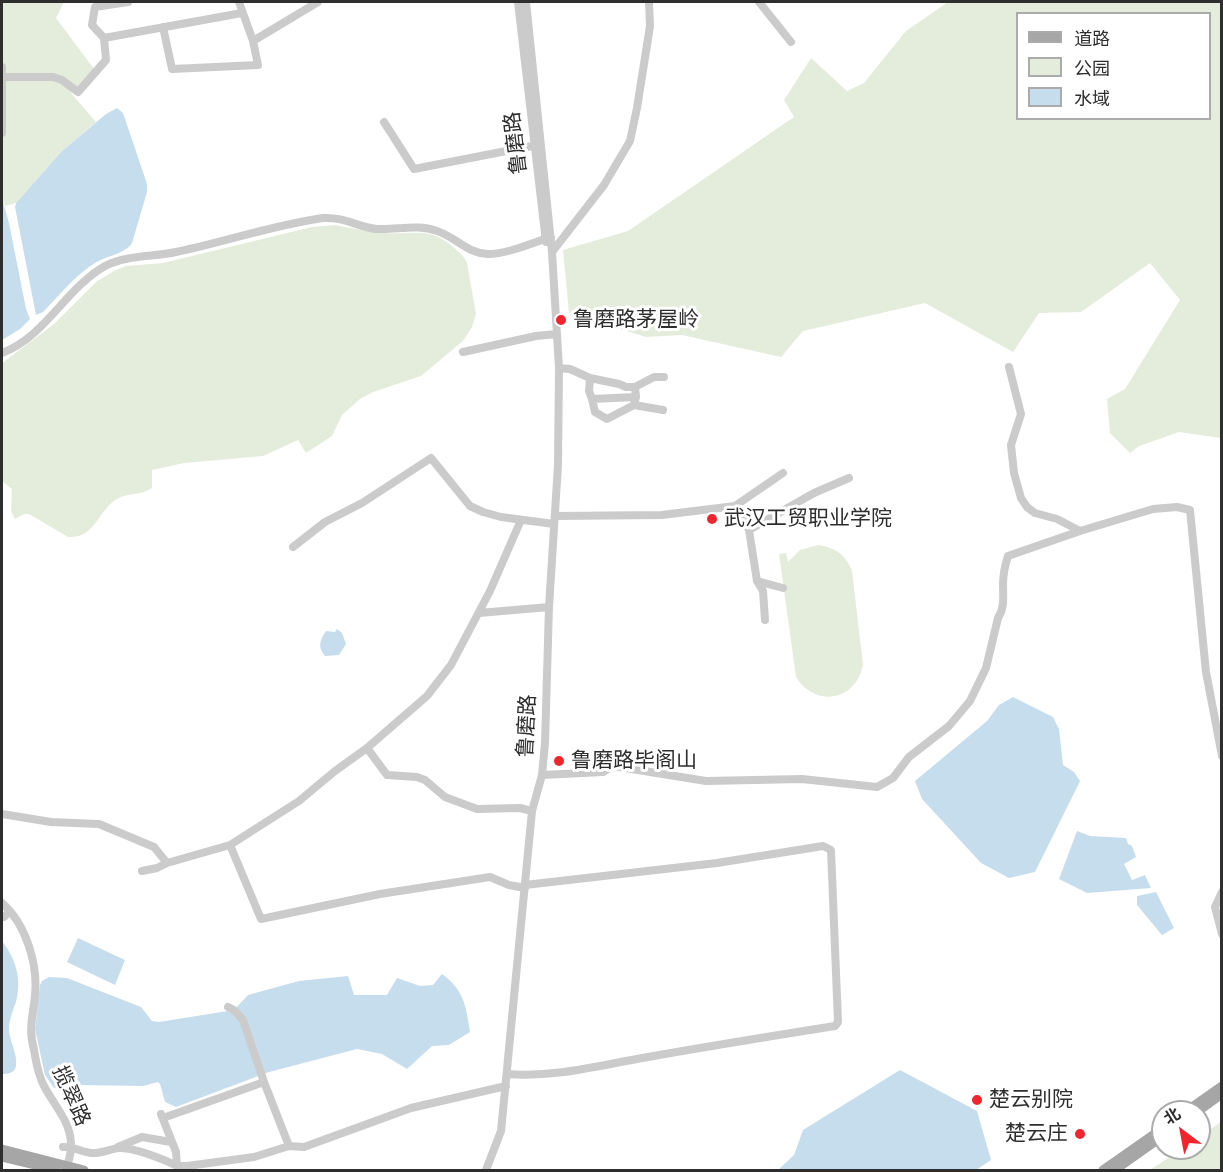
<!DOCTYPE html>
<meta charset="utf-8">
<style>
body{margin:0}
#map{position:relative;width:1223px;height:1172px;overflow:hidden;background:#fff;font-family:Raleway,"Noto Sans SC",sans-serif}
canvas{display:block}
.frame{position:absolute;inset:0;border:3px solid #2e2e2e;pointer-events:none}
.legend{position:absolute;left:1016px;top:12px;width:195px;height:108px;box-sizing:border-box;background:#fff;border:2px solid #ababab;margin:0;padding:8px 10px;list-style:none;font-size:18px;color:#2e2e2e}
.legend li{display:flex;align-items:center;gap:12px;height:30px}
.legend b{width:30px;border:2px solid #ababab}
.north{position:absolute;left:1151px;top:1100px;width:60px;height:60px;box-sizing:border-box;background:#fff;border:2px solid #ababab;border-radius:50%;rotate:328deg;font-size:16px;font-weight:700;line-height:24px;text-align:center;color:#2e2e2e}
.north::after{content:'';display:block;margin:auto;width:21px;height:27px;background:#f1252e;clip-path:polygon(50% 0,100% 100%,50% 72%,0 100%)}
</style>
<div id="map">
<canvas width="1223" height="1172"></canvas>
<div class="frame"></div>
<ul class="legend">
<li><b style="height:8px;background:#a6a6a6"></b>道路</li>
<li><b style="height:16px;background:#e4eddb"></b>公园</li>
<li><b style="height:16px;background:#c6ddee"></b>水域</li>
</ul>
<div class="north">北</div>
</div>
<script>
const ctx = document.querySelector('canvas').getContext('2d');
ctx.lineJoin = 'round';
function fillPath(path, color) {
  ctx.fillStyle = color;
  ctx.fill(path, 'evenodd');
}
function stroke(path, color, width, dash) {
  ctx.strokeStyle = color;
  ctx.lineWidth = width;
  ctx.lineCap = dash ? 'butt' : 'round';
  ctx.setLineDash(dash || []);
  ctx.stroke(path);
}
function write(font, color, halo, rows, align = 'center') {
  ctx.font = font + ' Raleway,"Noto Sans SC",sans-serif';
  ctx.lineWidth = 6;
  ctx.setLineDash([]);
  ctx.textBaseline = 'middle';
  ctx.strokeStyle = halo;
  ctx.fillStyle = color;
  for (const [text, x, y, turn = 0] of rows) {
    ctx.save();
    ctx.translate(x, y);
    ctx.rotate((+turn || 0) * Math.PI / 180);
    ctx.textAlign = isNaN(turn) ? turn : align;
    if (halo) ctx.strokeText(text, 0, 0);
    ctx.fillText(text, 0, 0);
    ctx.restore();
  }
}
fillPath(new Path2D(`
 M2,2H64L56,18L94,69L71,93L96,122L61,152L16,203L5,206L2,198Z
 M948,2H1221V438L1179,432L1139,446L1130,453L1110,433L1107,399L1125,389L1180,300L1150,263L1081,312L1039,313L1013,352L925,303L803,331L781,357L682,335L646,337L569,313L563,250L628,231L794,117L784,100L811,58L847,91L864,83L906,31ZM1018,14H1210V118H1018Z
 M335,225C352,228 369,232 386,233C412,235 429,226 452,246C458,251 464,256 467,263L476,314L472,327L463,341L421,376L373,392L360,399L342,415L332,436L306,453L298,440L263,456L184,463L152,470V488C140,496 127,492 115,500C98,512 94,539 68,537L29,514H24L15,519L11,511L12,489L2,481V363L53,325L97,281L116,270L126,266L163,263L312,227Z
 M818,545C835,547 846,555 852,571L863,665C856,701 815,708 796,677L779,554L786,553L788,562L800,550Z
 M1221,1122V1170H1150L1183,1148H1199V1137Z`), '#e4eddb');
fillPath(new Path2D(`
 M117,108L123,113L147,184V192L132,243C125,254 106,256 95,263C75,275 59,296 43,312L36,315L15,207L16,203L61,152L106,114Z
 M2,198L9,223L26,309L30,319L20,329L2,340Z
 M337,629L342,633L346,644L339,655L325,656C317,647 320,640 326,631L335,632Z
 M1013,697L1053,717L1059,729L1063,765L1074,772L1080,781L1035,872L1009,878L981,863L922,799L915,781L987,721L999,705Z
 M1077,831L1090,836L1126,838L1128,844L1132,846L1136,857L1124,864L1132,880L1145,875L1151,888L1087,893L1059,879Z
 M1156,892L1174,928L1162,935L1137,905V896Z
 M78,938L125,960L115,985L67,962Z
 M2,941C16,959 22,979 16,1002C13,1010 9,1020 9,1029C9,1041 18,1054 16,1066C15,1073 8,1074 2,1074Z
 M442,974C464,990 466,1006 470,1032L449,1045L432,1046L407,1069L382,1054L357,1049L269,1072L176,1107L165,1102L160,1084L158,1082L143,1086L75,1085L54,1088L45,1075L35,1029L40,985L42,981L49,977L67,978L141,1007L152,1021L159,1022L234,1010L248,995L299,981L348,976L354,995H387L397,978L420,986L433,985Z
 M900,1070L977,1111L991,1160L976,1170H778L794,1155L803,1130Z`), '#c6ddee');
stroke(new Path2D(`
 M518,2L546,242
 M759,2L791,42
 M163,27L172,69L258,65L253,41L239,2
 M104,38L92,25L95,7L128,2
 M253,41L318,2
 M2,67V133
 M2,77H53L62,80L78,92L106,60L104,38L242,13
 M384,122L414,169L537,145
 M552,252L604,185L630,141L637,108L650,26L649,2
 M463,352L536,336L557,334
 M2,353C45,337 65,289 105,266C126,255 154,257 176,252C225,242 273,225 323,218C346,217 357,227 377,229C398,230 417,224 437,231C456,237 466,253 488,254C508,254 531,243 551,237
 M1009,367L1021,414L1011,445L1014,473L1021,498L1027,507L1035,513L1057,519L1080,531
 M559,368L570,369L590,378L619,384L626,387H635L654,377H664
 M590,378L589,391L592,399L636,397L635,387
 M592,399L595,412L607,419L634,405L636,397
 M634,405L663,410
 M735,506L749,530L814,493L849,478
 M555,516L662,515L735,506L783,473
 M749,530L757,581L783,588
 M293,547L325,522L362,503L431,458L470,506L483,512L501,517L554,524
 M757,581L763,591L765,620
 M479,613L549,607
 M367,748L427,696L451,665L490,591L521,520
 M542,775L603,772L613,766L706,781L802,779L877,787L893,778L909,757L949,726L970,701L986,668L998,618C1005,607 1003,597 1003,585C1003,576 1005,565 1008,556L1080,531L1153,509L1177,507L1190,510L1206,672L1222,756
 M2,814L51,822L99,824L154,847L167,863L230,845L261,919L380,894L490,877L509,885L525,888
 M230,845L299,801L335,771L367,748L387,775L417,777L425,780L445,797L477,809L520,808L532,811
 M142,871L157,868L167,863
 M1222,892L1215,907L1222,934
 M2,903C26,924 38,964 35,995C33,1018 28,1027 34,1050C36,1062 38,1075 44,1086C54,1105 70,1121 71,1143C72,1153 68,1162 66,1170
 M2,916L4,917L10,911
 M228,1007L234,1010L243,1020L264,1082
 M507,1074C555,1078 601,1065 648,1057C710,1046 772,1036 835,1026L838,1022L831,850L823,846L717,863L525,885
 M161,1114L176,1152L177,1166H187L254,1157L289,1146L304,1147L411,1108L506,1086
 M163,1118L264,1082L289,1146
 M63,1147C74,1146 80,1152 91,1153C101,1154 109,1149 119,1148C133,1147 166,1160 179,1167
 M118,1147L142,1137L171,1142
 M486,1170L501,1131L532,811L542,775L545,743L549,607L558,465L559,368L552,252L526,2`), '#cbcbcb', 8);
stroke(new Path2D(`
 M1185,1112L1222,1086
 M1197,1112L1222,1094
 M2,1149L84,1170
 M2,1157L56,1170
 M1103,1170L1163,1128
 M1115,1170L1163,1136`), '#a6a6a6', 9);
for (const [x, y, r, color] of [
 [561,320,6,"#f1252e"],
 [712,519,6,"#f1252e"],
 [559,761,6,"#f1252e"],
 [977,1100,6,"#f1252e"],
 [1080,1134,6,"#f1252e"]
]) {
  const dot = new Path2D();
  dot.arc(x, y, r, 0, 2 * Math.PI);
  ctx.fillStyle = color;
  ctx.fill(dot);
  stroke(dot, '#fff', 2);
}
write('21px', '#2e2e2e', '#fff', [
 ["鲁磨路",516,143,-97],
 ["鲁磨路",527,726,-87],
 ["揽翠路",71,1096,66]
]);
write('21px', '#2e2e2e', '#fff', [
 ["鲁磨路茅屋岭",573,320],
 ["武汉工贸职业学院",724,519],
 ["鲁磨路毕阁山",571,761],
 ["楚云别院",989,1100],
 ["楚云庄",1068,1134,"right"]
], 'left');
</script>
